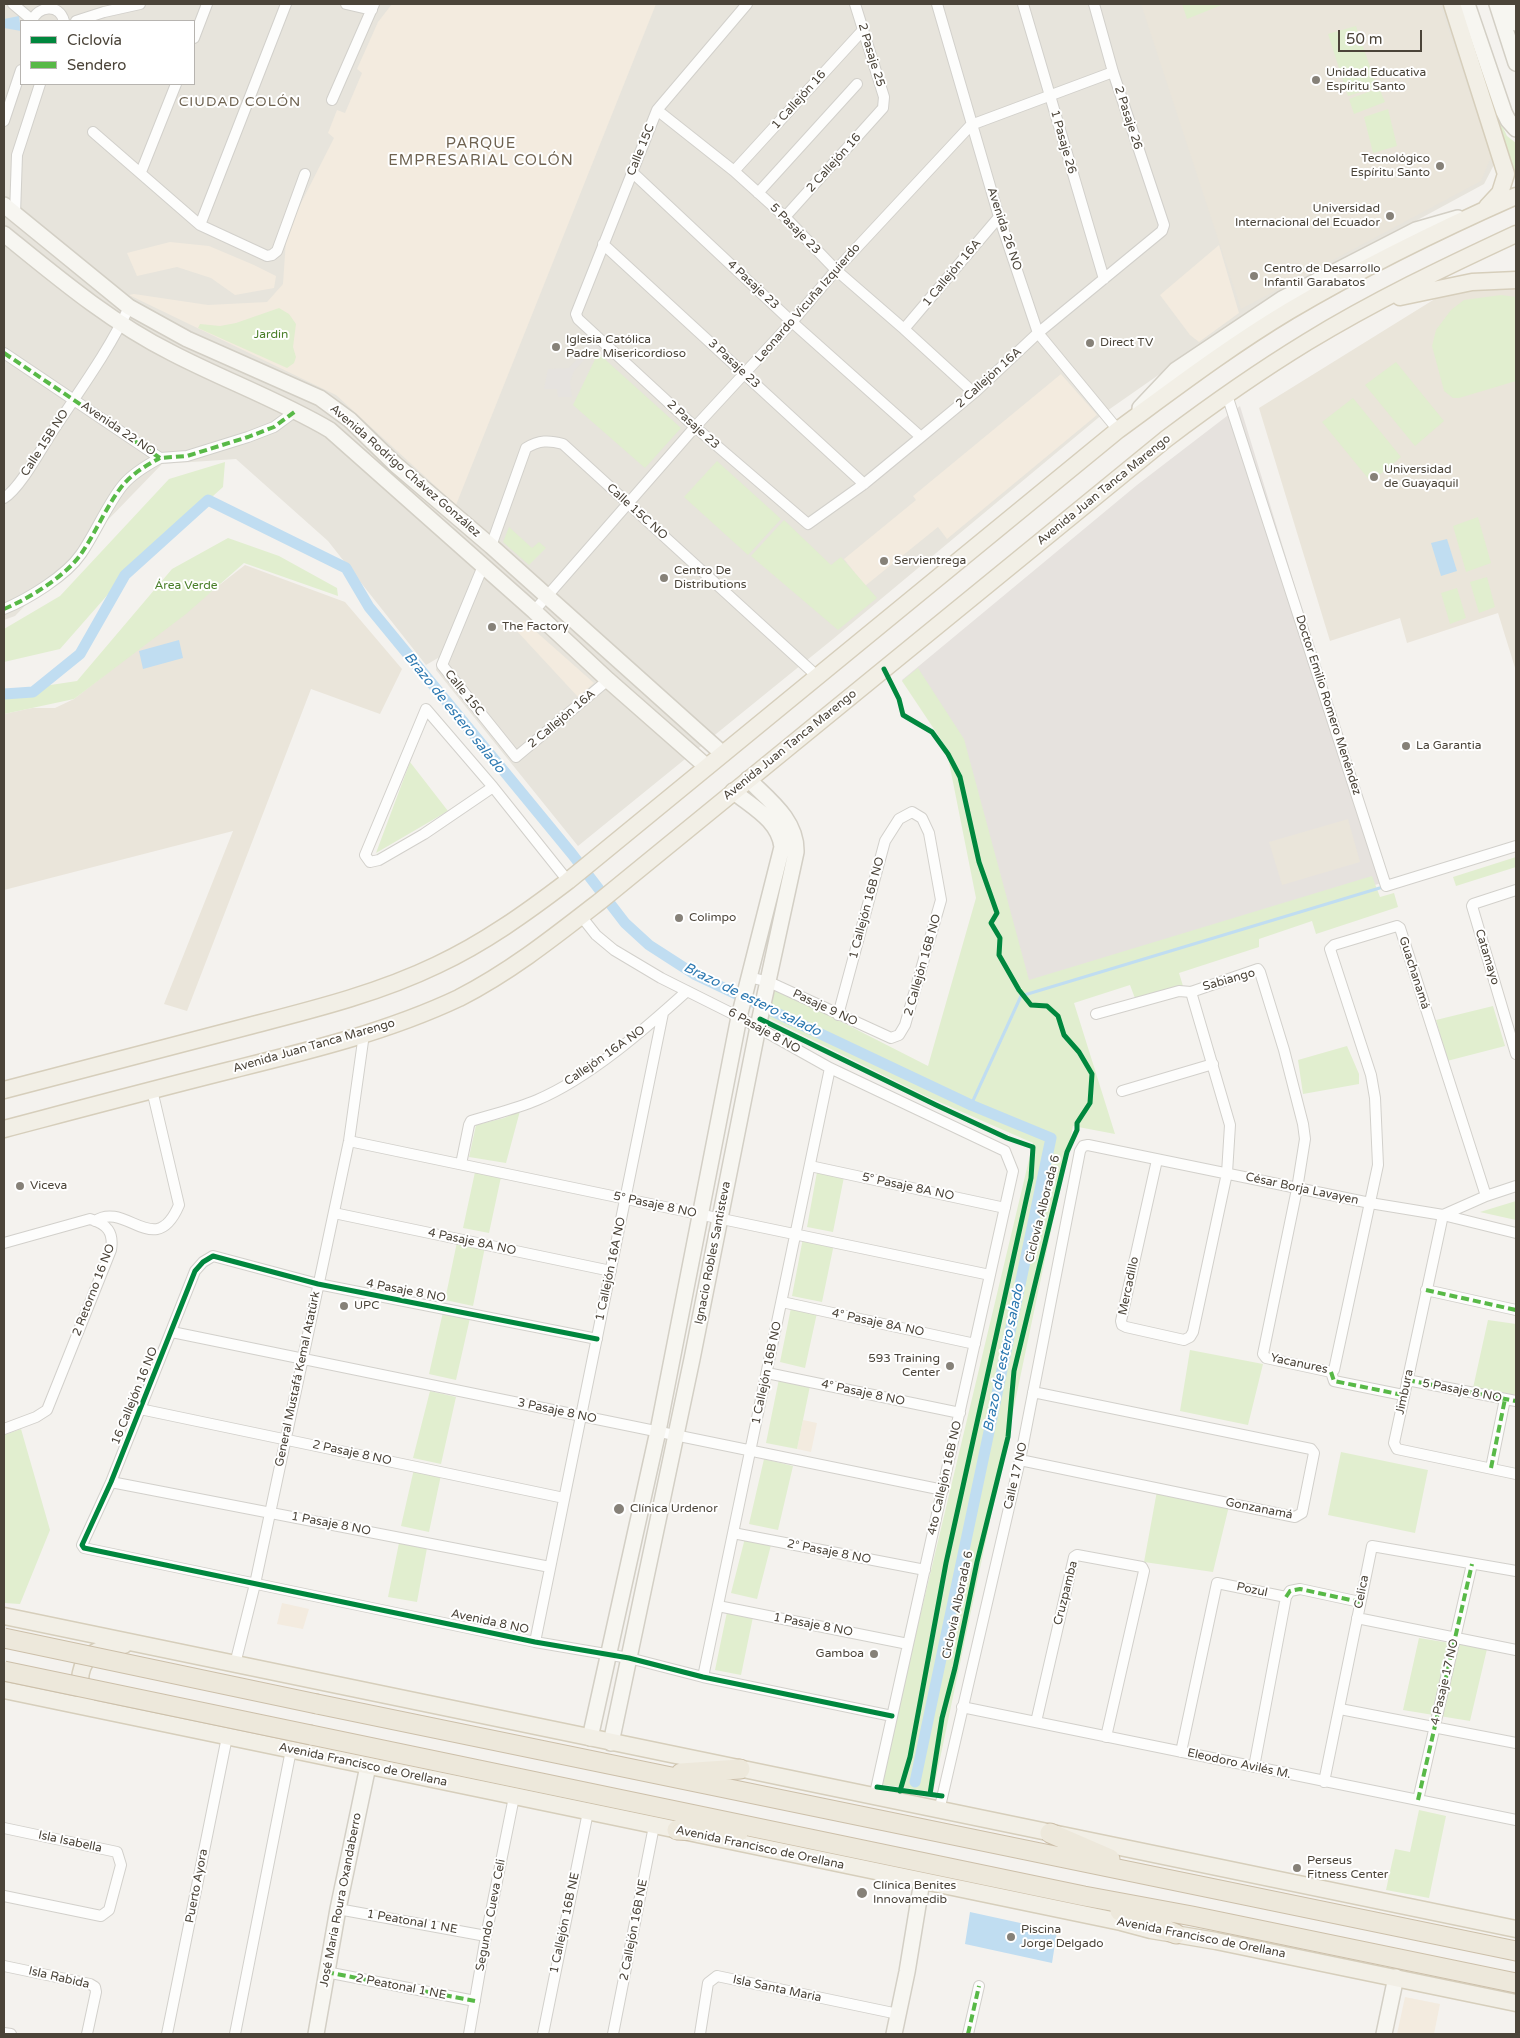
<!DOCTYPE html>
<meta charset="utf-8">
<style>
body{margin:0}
#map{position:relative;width:1520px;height:2038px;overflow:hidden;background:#f4f2ee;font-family:"Varela Round",sans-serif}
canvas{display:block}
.frame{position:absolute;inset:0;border:5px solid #4b4439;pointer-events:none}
.legend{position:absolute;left:20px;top:20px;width:175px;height:65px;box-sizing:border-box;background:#fff;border:1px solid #b7b4b0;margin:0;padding:6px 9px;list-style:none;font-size:15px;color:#4b4439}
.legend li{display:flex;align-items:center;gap:10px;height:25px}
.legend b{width:25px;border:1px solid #b7b4b0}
.scale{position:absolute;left:1338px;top:30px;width:84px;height:22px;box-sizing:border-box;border:2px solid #4b4439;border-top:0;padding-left:6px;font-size:15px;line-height:18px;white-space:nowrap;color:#4b4439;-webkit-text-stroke:4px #fff;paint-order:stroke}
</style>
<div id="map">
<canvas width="1520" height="2038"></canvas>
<div class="frame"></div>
<ul class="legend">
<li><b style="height:6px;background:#00873e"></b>Ciclovía</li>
<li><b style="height:6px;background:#58b947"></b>Sendero</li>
</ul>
<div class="scale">50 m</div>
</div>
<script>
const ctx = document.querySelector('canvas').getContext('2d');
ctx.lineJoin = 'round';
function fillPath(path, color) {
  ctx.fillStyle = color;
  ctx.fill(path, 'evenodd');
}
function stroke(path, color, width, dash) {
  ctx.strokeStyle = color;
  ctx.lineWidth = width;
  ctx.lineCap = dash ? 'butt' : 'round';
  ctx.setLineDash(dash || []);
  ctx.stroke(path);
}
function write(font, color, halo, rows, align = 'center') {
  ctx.font = font + ' "Varela Round",sans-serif';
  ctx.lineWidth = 4;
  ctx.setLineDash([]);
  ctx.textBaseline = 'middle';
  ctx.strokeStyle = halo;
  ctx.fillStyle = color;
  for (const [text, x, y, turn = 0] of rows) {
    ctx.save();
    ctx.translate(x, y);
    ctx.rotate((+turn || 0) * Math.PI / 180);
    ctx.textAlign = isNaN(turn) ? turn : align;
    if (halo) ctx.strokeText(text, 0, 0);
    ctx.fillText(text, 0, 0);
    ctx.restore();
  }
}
fillPath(new Path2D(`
 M4,4H1446L1498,157L1484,184L1253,309L1104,413L833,639L578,846L436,670L438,658L426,665L328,541L236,459L162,464L15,616L4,620ZM21,21H194V84H21Z`), '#e7e4dc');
fillPath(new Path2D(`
 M392,4H656L456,505L336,395L129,295L134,294L208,305L267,302L283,284L286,240L295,215L334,138L328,133L337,110L345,113L362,73L357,69L378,22Z
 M170,242L209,246L254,265L276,276L274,288L235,295L211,278L177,267L137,276L127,253Z
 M1219,245L1239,313L1199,342L1190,335L1160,295Z
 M1061,374L1097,415L947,539L938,527L865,586L844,559L916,500L913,496Z
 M524,621L550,644L594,683L578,697L515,629Z
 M803,1420L817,1423L811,1452L797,1449Z
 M282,1603L309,1609L303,1629L277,1624Z
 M1405,1997L1440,2004L1434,2034H1397Z`), '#f3ebdf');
fillPath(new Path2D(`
 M1240,406L1385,882L1030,986L953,750L902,680L1137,485Z`), '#e6e2de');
fillPath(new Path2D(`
 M1141,4H1440L1491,157L1481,181L1241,309Z
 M1501,286L1516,288V671L1498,613L1407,643L1400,618L1330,641L1259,408L1438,297L1465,289Z
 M245,565L345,602L402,669L380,714L311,689L187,1011L164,1004L233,831L4,890V714L32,708H55L74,699Z
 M1348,819L1360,862L1282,885L1269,842Z`), '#eae5da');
fillPath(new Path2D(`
 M1182,4H1224L1187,19Z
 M1356,26L1377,87L1348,96L1328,34Z
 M1379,88L1385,102L1354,114L1349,99Z
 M1388,109L1397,146L1373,153L1364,117Z
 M1496,113L1507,136L1516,143V172L1514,173Z
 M1501,295L1516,297V381L1459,398H1453L1444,391L1443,387L1432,346L1436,330L1451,310L1464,300Z
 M279,308L289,314L296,324L293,347L296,357L294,363L287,368L198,328L200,324L220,326L236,323Z
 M598,353L681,428L645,468L573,405Z
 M1396,362L1444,421L1415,446L1365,385Z
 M1353,398L1401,457L1371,482L1322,422Z
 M717,461L781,519L748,555L684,497Z
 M225,462L223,487L125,575L60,649L4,662V629L60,596L169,479Z
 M1478,517L1491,563L1466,572L1453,526Z
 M784,520L831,565L841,557L877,598L838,630L751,556Z
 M509,527L532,548L539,542L546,548L529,565L503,542Z
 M228,538L279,556L337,588L338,596L244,563L186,614L74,699L4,714V692L77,681L172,569Z
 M1487,577L1495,607L1479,613L1470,582Z
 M1457,588L1466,618L1450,624L1441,593Z
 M918,668L964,739L1029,980L1372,876L1380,897L1394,893L1398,907L1316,934L1312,921L1259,939V947L1179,973L1183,986L1136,1001L1130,985L1074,1003L1115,1134L1073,1126L933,1792L880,1784L1033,1143L928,1097L764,1016L773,987L928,1066L976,898L946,747L902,681Z
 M410,762L448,811L376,853Z
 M1516,857V867L1456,886L1453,877Z
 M1493,1006L1505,1046L1447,1061L1436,1020Z
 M1347,1046L1359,1074V1084L1303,1094L1298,1060Z
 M520,1111L506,1163L469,1157L476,1125L504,1118Z
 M475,1172L501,1177L489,1233L463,1228Z
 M817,1172L844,1177L833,1232L807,1227Z
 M1516,1201V1220L1480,1212Z
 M803,1238L834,1244L822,1302L792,1296Z
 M457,1242L485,1247L473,1306L445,1300Z
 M791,1308L817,1313L805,1368L780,1362Z
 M443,1312L470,1318L456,1380L429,1374Z
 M1488,1320L1516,1324V1395L1473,1388Z
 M1190,1350L1263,1364L1248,1425L1180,1411Z
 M779,1379L810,1386L797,1449L766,1443Z
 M430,1391L456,1397L441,1464L413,1458Z
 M21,1429L50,1530L20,1604L4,1603V1435Z
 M1341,1452L1428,1470L1415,1533L1328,1515Z
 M764,1459L793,1466L778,1530L749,1524Z
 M414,1469L441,1475L429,1532L401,1526Z
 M1157,1491L1229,1506L1213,1572L1144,1562Z
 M745,1538L771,1545L757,1599L731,1593Z
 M399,1543L427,1548L417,1602L388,1597Z
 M727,1612L753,1617L741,1675L715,1670Z
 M1419,1638L1487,1649L1470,1721L1403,1710Z
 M1419,1810L1446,1816L1429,1898L1386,1890L1395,1849L1410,1852Z`), '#e1eecf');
fillPath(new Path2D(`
 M586,334L603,348L591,352L574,371L570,382L572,397H558L557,389H544L548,369L569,368L584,351Z`), '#e6e3df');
fillPath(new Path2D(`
 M19,16L21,31L4,28V19Z
 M1447,539L1457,571L1441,576L1431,543Z
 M179,640L183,658L143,669L139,651Z
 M970,1912L1057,1931L1052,1963L965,1944Z`), '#c0ddf1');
stroke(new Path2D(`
 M971,1105L1021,996L1383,887`), '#c0ddf1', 3);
stroke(new Path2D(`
 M4,694L33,692L80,654L125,575L208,500L346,568L369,607L572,854L625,923L649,945L694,974L971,1105L1051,1138L915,1782`), '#c0ddf1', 11);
const street = new Path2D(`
 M13,4L32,20
 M286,4L200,225L267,256L272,255L277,251L305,174
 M346,4L372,10
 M747,4L657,110L576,314L578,319L695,427L808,524L864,484L921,437L974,393L1038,333L1162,231L1164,225L1113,72L1094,4
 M937,4L999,217L1038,333L1118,430
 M1023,4L1104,279
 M32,21C38,6 59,3 64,21
 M76,21L104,12L140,4
 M194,38L207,4
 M332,100L374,4
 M657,110L734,171L785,217L836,270L904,329L974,393
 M4,121L21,70
 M93,132L200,225
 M734,171L863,30
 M141,172L176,84
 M632,172L792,322L921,437
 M758,193L857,84
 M15,214L17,155L40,84
 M785,217L883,108L884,97L855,4
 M603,244L864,484
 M904,329L999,217
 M4,353L160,458L187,456L248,437L274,427L297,410
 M1227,395L1386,886L1516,846
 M4,498C19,489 39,453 49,437C76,395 108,353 129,307
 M491,546L526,448C539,440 549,440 563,444L817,676
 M483,566L442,665L516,757L608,680
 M4,609C28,599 66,576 81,554C95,534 108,503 123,485C133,473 147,465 160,458
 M534,611L695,427L792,322L836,270L971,125L1113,72
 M493,787L424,834L379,860L370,862L365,855L426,709L493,787L568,881
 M1516,890L1473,904L1472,906L1516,1054
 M581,916L596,935L614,950L661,978L739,1017L830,1068L1005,1151L1013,1171L874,1798
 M749,977L769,982L891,1038L899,1035L905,1025L941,900L929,833L922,818L912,812L899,819L885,841L838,1015
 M1191,992L1258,969L1260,972L1284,1050L1303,1124L1305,1139L1297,1189L1263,1354L1266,1358L1331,1372
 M1096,1014L1179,991L1191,992
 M1122,1091L1213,1064
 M349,1141L990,1275
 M1157,1160L1121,1321L1122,1325L1126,1327L1184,1340L1190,1337L1193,1332L1227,1173L1230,1125L1191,992
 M461,1164L469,1125L471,1121C493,1114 516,1109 537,1100C589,1078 645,1029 687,991
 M810,1166L1005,1208
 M1516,1186L1486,1196L1443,1215L1394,1443L1397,1449L1516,1474
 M334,1213L611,1271
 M95,1221C126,1200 155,1261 179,1205L152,1090
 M4,1243L90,1219C107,1224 114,1232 111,1250L47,1410L36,1417L4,1429
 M1426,1290L1516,1310
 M782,1302L975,1344
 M172,1332L943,1490
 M597,1339L318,1284L213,1256L203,1262L195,1271L111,1482L82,1545L84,1548L535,1642L629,1658L703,1677L892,1716
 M1331,1372L1334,1370L1378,1165L1375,1098L1371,1075L1330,949L1334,945L1397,926L1400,928L1486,1196
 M1331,1372L1334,1381L1403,1395
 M767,1373L960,1413
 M1407,1380L1516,1401
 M140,1409L564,1498
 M1020,1460L1295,1517L1302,1513L1314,1453L1311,1449L1033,1392
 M1491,1468L1505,1399
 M111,1482L550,1567
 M733,1533L925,1570
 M1286,1597L1290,1591L1300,1589L1360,1602
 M718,1606L908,1644
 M1357,1618L1516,1650
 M535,1642L663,1013
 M235,1664L255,1584L349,1141L364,1034
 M703,1677L830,1068
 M962,1707L1516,1820
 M1340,1709L1516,1743
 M1036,1722L1074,1557L1077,1555L1142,1567L1144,1571L1106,1737
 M1181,1752L1217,1583L1286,1597
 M1254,1767L1286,1597
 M1324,1782L1372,1546L1516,1571
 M1418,1800L1472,1564
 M939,1811L1020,1460L1080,1151L1083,1146L1088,1145L1370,1203L1443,1215L1516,1233
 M4,1828L117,1852L121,1865L109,1910L101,1916L4,1896
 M338,1909L486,1936
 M4,1966L90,1984L95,1987L96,1992L87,2034
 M326,1972L475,2001
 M4,2033L11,2034
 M167,2034L227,1737
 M235,2034L291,1750
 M469,2034L486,1936L514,1797
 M543,2034L588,1812
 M613,2034L654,1826
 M700,2034L708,1983L717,1976L898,2014
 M968,2034L979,1986`);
const secondary = new Path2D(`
 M1467,4L1504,112L1508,120L1516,129
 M1497,4L1516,63
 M1511,4L1516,23
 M4,205L129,307L187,339L320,398L350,420L395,464L491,546L723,754
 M4,234C57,277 110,322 172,353C224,380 279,400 330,430L534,611L608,680L707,767
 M1140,408L1176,370L1282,299L1416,230L1458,218
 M590,1738L658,1431L739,1017L782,847C779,820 752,807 733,791
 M611,1743L692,1359L758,1027L796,852C797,820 769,800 748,779
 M316,2034L338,1909L368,1766
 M894,2034L907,1972L922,1881
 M1384,2034L1396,1977`);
const primary = new Path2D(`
 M1452,4L1506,174L1500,193L1487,207
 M1400,297L1472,282L1516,280
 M4,1090C87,1069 170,1047 253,1025C315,1009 379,993 437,965C484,943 526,913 568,881L1118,430C1174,389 1229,347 1289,311C1362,268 1439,230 1516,196
 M4,1129C80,1109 155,1089 231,1070C308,1051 387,1032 459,998C510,972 554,937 599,902L1166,439C1211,405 1258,372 1307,342C1374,301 1445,267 1516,234
 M4,1616L1516,1929
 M4,1690L1121,1922L1151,1930L1216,1941L1516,2003
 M87,1697C75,1684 80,1662 94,1653C103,1647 114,1646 124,1645`);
const highway = new Path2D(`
 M317,1704L1516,1951
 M311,1735L1084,1896L1192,1916L1516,1983
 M681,1773L740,1769
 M677,1830L738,1833
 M1050,1833L1110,1859
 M1120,1911L1176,1934`);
stroke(street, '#d2d0cb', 12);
stroke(secondary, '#d3cfc5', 18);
stroke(primary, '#d6cebb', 19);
stroke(highway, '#ccbfa9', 21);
stroke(street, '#fdfdfc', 10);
stroke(secondary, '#f7f6f1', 15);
stroke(primary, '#f2efe6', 16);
stroke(highway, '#ede8db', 19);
const highwayBridge = new Path2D(`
 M4,1638L317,1704
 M4,1671L311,1735`);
stroke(highwayBridge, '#ccbfa9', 21, []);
stroke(highwayBridge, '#ede8db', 19);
stroke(new Path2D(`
 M4,353L160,458L187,456L248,437L274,427L297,410
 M4,609C28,599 66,576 81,554C95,534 108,503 123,485C133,473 147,465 160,458
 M1426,1290L1516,1310
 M1331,1372L1334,1381L1403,1395
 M1407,1380L1516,1401
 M1491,1468L1505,1399
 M1286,1597L1290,1591L1300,1589L1360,1602
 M1418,1800L1472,1564
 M326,1972L475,2001
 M968,2034L979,1986`), '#58b947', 4, [8, 4]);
stroke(new Path2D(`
 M884,669L899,699L903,715L932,732L948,754L960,777L979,862L997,913L991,923L1000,938L999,955L1019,990L1031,1005L1047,1006L1058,1016L1064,1035L1079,1052L1092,1074L1090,1103L1077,1123V1130L1067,1152L1014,1371L1008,1437L977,1562L955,1668L942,1718L930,1794
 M760,1019L936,1105L1007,1138L1033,1147L1031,1178L946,1563L910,1757L900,1791
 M597,1339L318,1284L213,1256L203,1262L195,1271L111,1482L82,1545L84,1548L535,1642L629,1658L703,1677L892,1716
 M877,1787L942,1796`), '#00873e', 5);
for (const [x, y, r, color] of [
 [1316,80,5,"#868178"],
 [1440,166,5,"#868178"],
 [1390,216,5,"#868178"],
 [1254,276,5,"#868178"],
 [1090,343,5,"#868178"],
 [556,347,5,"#868178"],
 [1374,477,5,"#868178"],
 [884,561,5,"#868178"],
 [664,578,5,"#868178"],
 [492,627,5,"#868178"],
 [1406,746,5,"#868178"],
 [679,918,5,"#868178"],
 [20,1186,5,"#868178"],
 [344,1306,5,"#868178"],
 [950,1366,5,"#868178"],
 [619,1509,6,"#868178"],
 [874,1654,5,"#868178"],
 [1297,1868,5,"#868178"],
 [862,1893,6,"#868178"],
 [1011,1937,5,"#868178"]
]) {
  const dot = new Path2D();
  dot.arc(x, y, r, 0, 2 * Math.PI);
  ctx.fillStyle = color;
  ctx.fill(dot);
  stroke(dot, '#fff', 2);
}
write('12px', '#4b4439', '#fff', [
 ["2 Pasaje 25",871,55,73],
 ["1 Callejón 16",799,100,-48],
 ["2 Pasaje 26",1128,118,72],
 ["1 Pasaje 26",1063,142,74],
 ["Calle 15C",641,150,-68],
 ["2 Callejón 16",834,163,-48],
 ["5 Pasaje 23",795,229,45],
 ["Avenida 26 NO",1004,229,72],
 ["1 Callejón 16A",952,273,-50],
 ["4 Pasaje 23",753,285,43],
 ["Leonardo Vicuña Izquierdo",808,303,-49],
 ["3 Pasaje 23",734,364,43],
 ["2 Callejón 16A",989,378,-42],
 ["2 Pasaje 23",693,425,42],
 ["Avenida 22 NO",118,429,34],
 ["Calle 15B NO",45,443,-57],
 ["Avenida Rodrigo Chávez González",405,471,41],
 ["Avenida Juan Tanca Marengo",1104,490,-39],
 ["Calle 15C NO",637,512,42],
 ["Calle 15C",464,693,51],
 ["Doctor Emilio Romero Menéndez",1328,705,72],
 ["2 Callejón 16A",562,719,-40],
 ["Avenida Juan Tanca Marengo",790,745,-39],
 ["1 Callejón 16B NO",867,908,-75],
 ["Catamayo",1487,957,73],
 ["2 Callejón 16B NO",923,965,-74],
 ["Guachanamá",1414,973,72],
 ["Sabiango",1229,980,-16],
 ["Pasaje 9 NO",825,1008,25],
 ["6 Pasaje 8 NO",764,1031,29],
 ["Avenida Juan Tanca Marengo",314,1046,-16],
 ["Callejón 16A NO",605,1056,-35],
 ["5° Pasaje 8A NO",908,1187,12],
 ["César Borja Lavayen",1302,1189,12],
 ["5° Pasaje 8 NO",655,1205,12],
 ["Ciclovía Alborada 6",1043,1209,-76],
 ["4 Pasaje 8A NO",472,1242,12],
 ["Ignacio Robles Santisteva",713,1253,-79],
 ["1 Callejón 16A NO",611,1269,-78],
 ["Mercadillo",1129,1286,-78],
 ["2 Retorno 16 NO",94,1290,-69],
 ["4 Pasaje 8 NO",406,1291,11],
 ["4° Pasaje 8A NO",878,1323,12],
 ["Yacanures",1299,1364,12],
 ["1 Callejón 16B NO",767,1373,-78],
 ["General Mustafá Kemal Atatürk",298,1379,-78],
 ["5 Pasaje 8 NO",1462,1391,11],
 ["Jimbura",1405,1392,-78],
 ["4° Pasaje 8 NO",863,1393,12],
 ["16 Callejón 16 NO",135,1396,-68],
 ["3 Pasaje 8 NO",557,1411,12],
 ["2 Pasaje 8 NO",352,1453,12],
 ["Calle 17 NO",1016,1476,-77],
 ["4to Callejón 16B NO",945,1478,-77],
 ["Gonzanamá",1259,1509,11],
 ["1 Pasaje 8 NO",331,1524,11],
 ["2° Pasaje 8 NO",829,1552,11],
 ["Pozul",1252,1590,12],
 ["Celica",1362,1592,-79],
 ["Cruzpamba",1066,1593,-76],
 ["Ciclovía Alborada 6",958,1605,-78],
 ["Avenida 8 NO",490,1622,12],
 ["1 Pasaje 8 NO",813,1625,11],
 ["4 Pasaje 17 NO",1445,1682,-77],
 ["Eleodoro Avilés M.",1239,1764,12],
 ["Avenida Francisco de Orellana",363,1765,12],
 ["Isla Isabella",70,1842,12],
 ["Avenida Francisco de Orellana",760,1848,12],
 ["Puerto Ayora",197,1886,-79],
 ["José María Roura Oxandaberro",341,1900,-79],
 ["Segundo Cueva Celi",491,1915,-79],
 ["1 Peatonal 1 NE",412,1922,10],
 ["1 Callejón 16B NE",565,1923,-78],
 ["2 Callejón 16B NE",634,1930,-79],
 ["Avenida Francisco de Orellana",1201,1938,11],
 ["Isla Rabida",59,1978,13],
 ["2 Peatonal 1 NE",401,1987,11],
 ["Isla Santa Maria",777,1989,12]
]);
write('12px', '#4b4439', '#fff', [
 ["Unidad Educativa",1326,73],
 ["Espíritu Santo",1326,87],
 ["Tecnológico",1430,159,"right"],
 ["Espíritu Santo",1430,173,"right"],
 ["Universidad",1380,209,"right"],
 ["Internacional del Ecuador",1380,223,"right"],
 ["Centro de Desarrollo",1264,269],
 ["Infantil Garabatos",1264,283],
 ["Iglesia Católica",566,340],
 ["Padre Misericordioso",566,354],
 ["Direct TV",1100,343],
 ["Universidad",1384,470],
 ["de Guayaquil",1384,484],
 ["Servientrega",894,561],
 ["Centro De",674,571],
 ["Distributions",674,585],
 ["The Factory",502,627],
 ["La Garantia",1416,746],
 ["Colimpo",689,918],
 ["Viceva",30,1186],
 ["UPC",354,1306],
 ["593 Training",940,1359,"right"],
 ["Center",940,1373,"right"],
 ["Clínica Urdenor",630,1509],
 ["Gamboa",864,1654,"right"],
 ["Perseus",1307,1861],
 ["Fitness Center",1307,1875],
 ["Clínica Benites",873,1886],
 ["Innovamedib",873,1900],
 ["Piscina",1021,1930],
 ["Jorge Delgado",1021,1944]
], 'left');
write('12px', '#4a7f2a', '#fff', [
 ["Jardin",271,335],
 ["Área Verde",186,586]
]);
ctx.letterSpacing = '1px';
write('14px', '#6e6250', '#fff', [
 ["CIUDAD COLÓN",240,102]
]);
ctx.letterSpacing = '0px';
write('italic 14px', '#2e7ab2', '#fff', [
 ["Brazo de estero salado",454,713,51],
 ["Brazo de estero salado",752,1000,26],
 ["Brazo de estero salado",1004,1358,-78]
]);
ctx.letterSpacing = '1px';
write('15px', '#6e6250', '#fff', [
 ["PARQUE",481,144],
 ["EMPRESARIAL COLÓN",481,161]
]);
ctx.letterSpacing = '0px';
</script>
